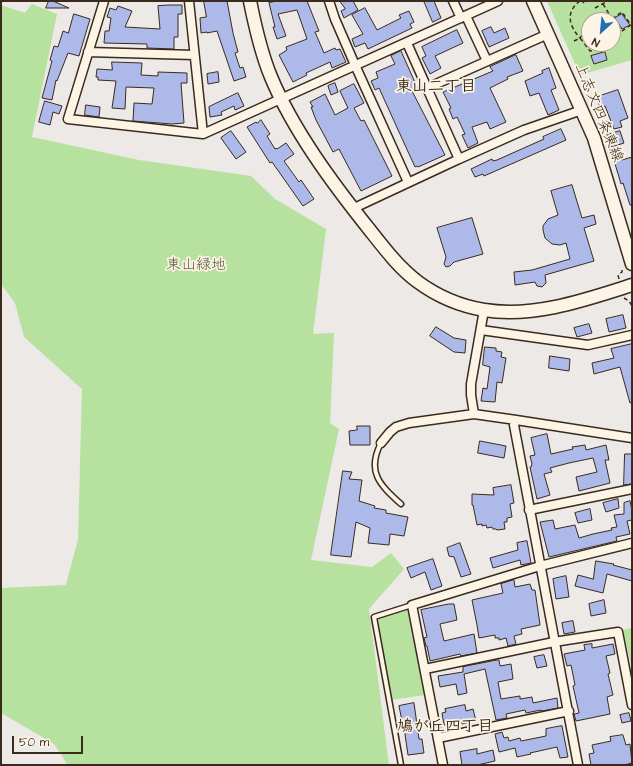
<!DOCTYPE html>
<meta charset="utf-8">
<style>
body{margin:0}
#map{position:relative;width:633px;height:766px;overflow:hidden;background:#ece9e6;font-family:"Architects Daughter",sans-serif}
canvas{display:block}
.frame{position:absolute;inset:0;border:2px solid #3b2a1e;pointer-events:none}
.north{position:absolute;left:581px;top:12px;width:40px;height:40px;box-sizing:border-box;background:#fcf5e5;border:1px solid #afa495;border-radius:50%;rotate:207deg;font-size:11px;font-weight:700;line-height:16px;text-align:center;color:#3b2a1e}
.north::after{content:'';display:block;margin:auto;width:14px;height:18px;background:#1f6fb2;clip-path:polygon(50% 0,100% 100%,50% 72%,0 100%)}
.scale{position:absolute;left:12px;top:736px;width:71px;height:18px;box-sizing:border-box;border:2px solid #3b2a1e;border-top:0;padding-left:5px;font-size:12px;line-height:14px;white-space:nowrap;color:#3b2a1e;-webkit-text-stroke:3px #fcf5e5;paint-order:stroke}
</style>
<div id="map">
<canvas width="633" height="766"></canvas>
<div class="frame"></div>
<div class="north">N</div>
<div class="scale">50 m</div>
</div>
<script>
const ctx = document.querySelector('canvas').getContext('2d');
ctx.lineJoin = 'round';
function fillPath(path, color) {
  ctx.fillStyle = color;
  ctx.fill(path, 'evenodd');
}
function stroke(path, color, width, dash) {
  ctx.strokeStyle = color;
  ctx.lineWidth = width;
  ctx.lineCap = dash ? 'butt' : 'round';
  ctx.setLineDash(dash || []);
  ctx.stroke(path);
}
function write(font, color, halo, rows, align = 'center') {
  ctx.font = font + ' "Architects Daughter","Klee One",sans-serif';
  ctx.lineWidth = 3.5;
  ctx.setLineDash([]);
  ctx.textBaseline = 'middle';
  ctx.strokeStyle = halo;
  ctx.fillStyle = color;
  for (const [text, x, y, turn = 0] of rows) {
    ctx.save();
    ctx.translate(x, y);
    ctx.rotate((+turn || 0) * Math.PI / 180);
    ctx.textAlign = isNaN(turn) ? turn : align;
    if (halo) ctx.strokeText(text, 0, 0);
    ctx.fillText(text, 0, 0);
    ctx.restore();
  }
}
fillPath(new Path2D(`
 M547,1H632V60L580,75ZM589,20H613V44H589Z
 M32,4L57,14L32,137L139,160L251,176L275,199L326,229L313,334L334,333L330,423L339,429L311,560L372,567L391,553L404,569L369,609L389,765H68L54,744L3,714L1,716V588L66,585L78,539L82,389L24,337L15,303L1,284V5L25,13Z
 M408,610L425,695L391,700L378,618Z
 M632,628V670L623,630Z`), '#b6e19f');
const building = new Path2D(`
 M49,1H53L69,8H46Z
 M204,1H227L233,33L238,52L235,53L240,68L243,67L246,77L234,81L217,31L207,33V32L201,33L200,18L206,17Z
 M277,1H307L319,31L315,32L324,53L335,48L336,50L340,49L346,62L332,68L330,62L306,73L307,75L293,82L279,55L287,50L286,47L307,39L297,10L278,14L286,36L277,39L273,27H275L269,3Z
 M340,1H353L358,10L344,18L341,11L345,9Z
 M424,1H434L441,18L433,22Z
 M170,5H182V14H178V37H174V49L147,48V44L104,43L105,31H109L111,18L107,17L110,8L116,10L118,6L132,11L125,27L160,29L158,6Z
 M365,8L377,30L401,18L399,15L409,11L414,22L410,24L412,28L368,49L365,43L355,47L352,39L363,34L352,15Z
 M74,14L90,19L79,56L68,53L57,81L56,80L52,100L42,98L52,61L50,60L54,46L58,47L63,31L68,33Z
 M622,14L630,25L622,29L615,18Z
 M491,27L494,33L505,28L509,38L489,47L482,31Z
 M457,30L463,43L435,56L441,68L430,74L422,58L426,56L422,47Z
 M401,51L418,89L412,91L445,155L418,167L417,166L415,167L379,88L375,90L371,81L378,78L376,72L395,64L391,56Z
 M605,52L607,60L594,64L591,56Z
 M516,55L523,71L507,77L508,79L490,88L506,122L490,129L487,122L472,127L478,143L468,148L462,135L465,134L457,117L453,119L449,109L451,108L443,92L493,71L490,67Z
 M112,62L142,63L141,75L158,76V72L187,73V83H181L184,123L172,124L133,121L134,103L152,104L154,88L126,87L125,109L112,108L116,81L98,80V77H96L97,69L112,70Z
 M549,68L556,88L551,90L559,110L548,115L539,93L530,96L525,81L543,73L542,71Z
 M218,72L219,82L208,84L207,74Z
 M335,83L338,92L331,95L328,86Z
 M354,84L364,103L354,108L361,121L364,120L392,176L361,191L339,149L333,152L316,120L311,107H313L310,102L325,94L335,115L348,108L340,91Z
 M618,90L628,118L620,121L622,127L614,129L605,106L600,108L597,97Z
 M238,93L244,106L235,110L234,106L221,112L222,115L210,117L209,107Z
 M45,101L62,106L59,114L53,112L50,125L39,122Z
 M86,105L100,107L99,117L85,115Z
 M261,120L270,134L267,136L275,149L276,148L277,149L286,143L294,154L284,161L299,182L301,180L314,199L303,206L272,162L270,163L247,127L256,122L257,123Z
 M561,129L566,140L484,176L483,174L475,177L471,169L492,159L493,161L497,160L544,139L543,137Z
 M231,131L246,152L236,159L221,138Z
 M620,131L624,143L612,147L607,135Z
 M621,154L622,160L632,157V205H630L623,183L621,184L613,157Z
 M572,185L582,218L594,215L596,224L584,228L594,261L545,275L546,283L542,287L537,286L535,282L515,285L514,272L532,270L570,259L566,243L560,245L552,244L545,238L543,230V226L548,219L558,215L551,191Z
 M472,218L483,254L454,262L450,266L446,267L444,264L446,257L437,228Z
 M623,315L626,328L609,332L606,319Z
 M589,324L592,333L577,337L574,328Z
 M436,327L454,338L466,340L465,353L454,352L430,336Z
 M632,344V402L630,403L620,367L594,374L592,363L614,358L611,349Z
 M485,347L496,348V351L502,352L501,357L506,358L502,383L497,382L495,402L481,401L483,388L487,389L490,367L483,365Z
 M550,356L570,359L569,371L549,368Z
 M357,426H370V445H350L349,431L357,430Z
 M547,434L551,454L573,449L572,447L585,445L586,450L606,445L609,460H605L610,483L579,491L576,477L597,472L593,458L569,463L550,468L552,472L544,474L550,495L537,499L530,467H531L532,464L530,456L535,455L531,438Z
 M480,441L506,446L504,458L478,453Z
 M625,454H632V484L624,485Z
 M343,471L352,472L349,479L362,480L359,501L375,506L374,508L386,510V513L408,517L404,536L390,534L389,545L368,543L370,528L356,522L351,557L331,555Z
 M511,485L514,503L510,504L512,517L507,518V522H504L505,529L497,530L496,529H493L492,527L487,528L486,525L482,526V524L477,525L473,505H472V494L494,495L493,488Z
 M618,499L619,508L606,512L603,503Z
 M630,501L632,510V520L627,521L630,534L616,537L617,541L549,557L540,522L553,520L555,529L575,525L579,538L593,534L612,530L611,528L617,527L614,515L624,514V503Z
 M590,509L592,520L578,523L575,513Z
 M527,541L531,563L521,565L520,560L493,568L490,558L518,550L517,543Z
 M460,543L471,574L461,577L454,557L449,556L447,548Z
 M433,559L442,586L431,590L425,572L411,578L407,568Z
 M596,561L614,564L613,565L632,570V581L607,574L603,593L575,586L578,575L593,579Z
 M566,576L569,597L556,599L553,579Z
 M514,580L515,587L530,584L532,590H535L540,625L521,629L522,634L514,636L516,644L508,646L506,638L499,640V638H495V635L479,638L477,625L472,600L503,593L501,584Z
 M604,600L606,613L591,616L589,604Z
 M449,604H454L457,620L440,624L444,641L474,634L477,653L461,656L460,654L430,661L427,646H426L424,638L427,637L421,610Z
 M573,621L575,632L564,634L562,623Z
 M592,644V648L613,644L615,654L606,656L610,673L608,674L613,695L607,697L610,714L576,721L574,714L579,713L573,686L575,685L571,665L567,666L564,654L585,650L584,645Z
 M544,655L547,666L537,668L534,657Z
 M499,660L500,666L511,664L513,679L498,682L501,699L520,696V699L532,697L533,703L557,698L558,708L542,711L541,710L526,713L525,710L506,714L507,718L496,720L485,669L464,674L467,693L458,695L456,684L440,687L438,676L463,672V667Z
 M414,703L419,739H422L424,753L408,755L403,721H402L399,706Z
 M465,705L466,711L473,709L476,721L462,724V721L444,725L442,713L446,712L445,709Z
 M629,713L631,721L622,723L620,715Z
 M562,726L568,757L560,758L557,747L530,753L531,754L517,757L515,748L499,752L495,734L502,732L504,738L508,737L509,741L520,738L521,741L546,736V729Z
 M623,735L626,745L630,744L632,763L624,765H591L589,754L594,753L592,745L611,741L610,737Z
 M477,749V754L493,750L495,761L477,765H462L460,752Z`);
fillPath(building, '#acb9e9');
stroke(building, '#3b2a1e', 1);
const lane = new Path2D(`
 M381,443C366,472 380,485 401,504
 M401,765L374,617L412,605`);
const street = new Path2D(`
 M104,1L68,119L203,134L498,1
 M189,1L203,134
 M329,1L335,19L355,65L408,182
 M453,1L461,18
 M466,16L487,61
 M407,43L427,88L548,34
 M88,52L194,55
 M427,88L459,159L524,130L582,110
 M352,209L459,159
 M484,310L471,384V395L474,414L516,420
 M481,330L588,345L632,335
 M381,443L390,432L396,427L409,423L474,414
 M529,510L632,489
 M425,669L554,642L618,632L632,705
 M438,738L569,711
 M443,765L412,605L540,566L632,543
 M578,765L514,425L516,420L632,438`);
const secondary = new Path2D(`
 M250,1C255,26 261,53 271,77C293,130 333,184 369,229C384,248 399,268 418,282C437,296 461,306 484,310C534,318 585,300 632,285
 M533,1L594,138L632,264`);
stroke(lane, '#3b2a1e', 7);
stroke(street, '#3b2a1e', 11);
stroke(secondary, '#3b2a1e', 15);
stroke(new Path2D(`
 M580,1C565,12 569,26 580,38L587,27
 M582,1L584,3
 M603,4L620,32
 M595,8L608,1
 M612,19L622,12L631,25L613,37
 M574,41L580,38L590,51L597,50
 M619,279L618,275L622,272V269
 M624,298L629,301L632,306`), '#3b2a1e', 1.5, [4, 3]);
stroke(lane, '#fcf5e5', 4);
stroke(street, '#fcf5e5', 8);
stroke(secondary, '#fcf5e5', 12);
write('15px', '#3b2a1e', '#fcf5e5', [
 ["上志文四条東線",598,113,68]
]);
write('15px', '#5a583e', '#fcf5e5', [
 ["東山緑地",196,266]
]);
write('bold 16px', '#3b2a1e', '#fcf5e5', [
 ["東山二丁目",436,88],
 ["鳩が丘四丁目",445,728]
]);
</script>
